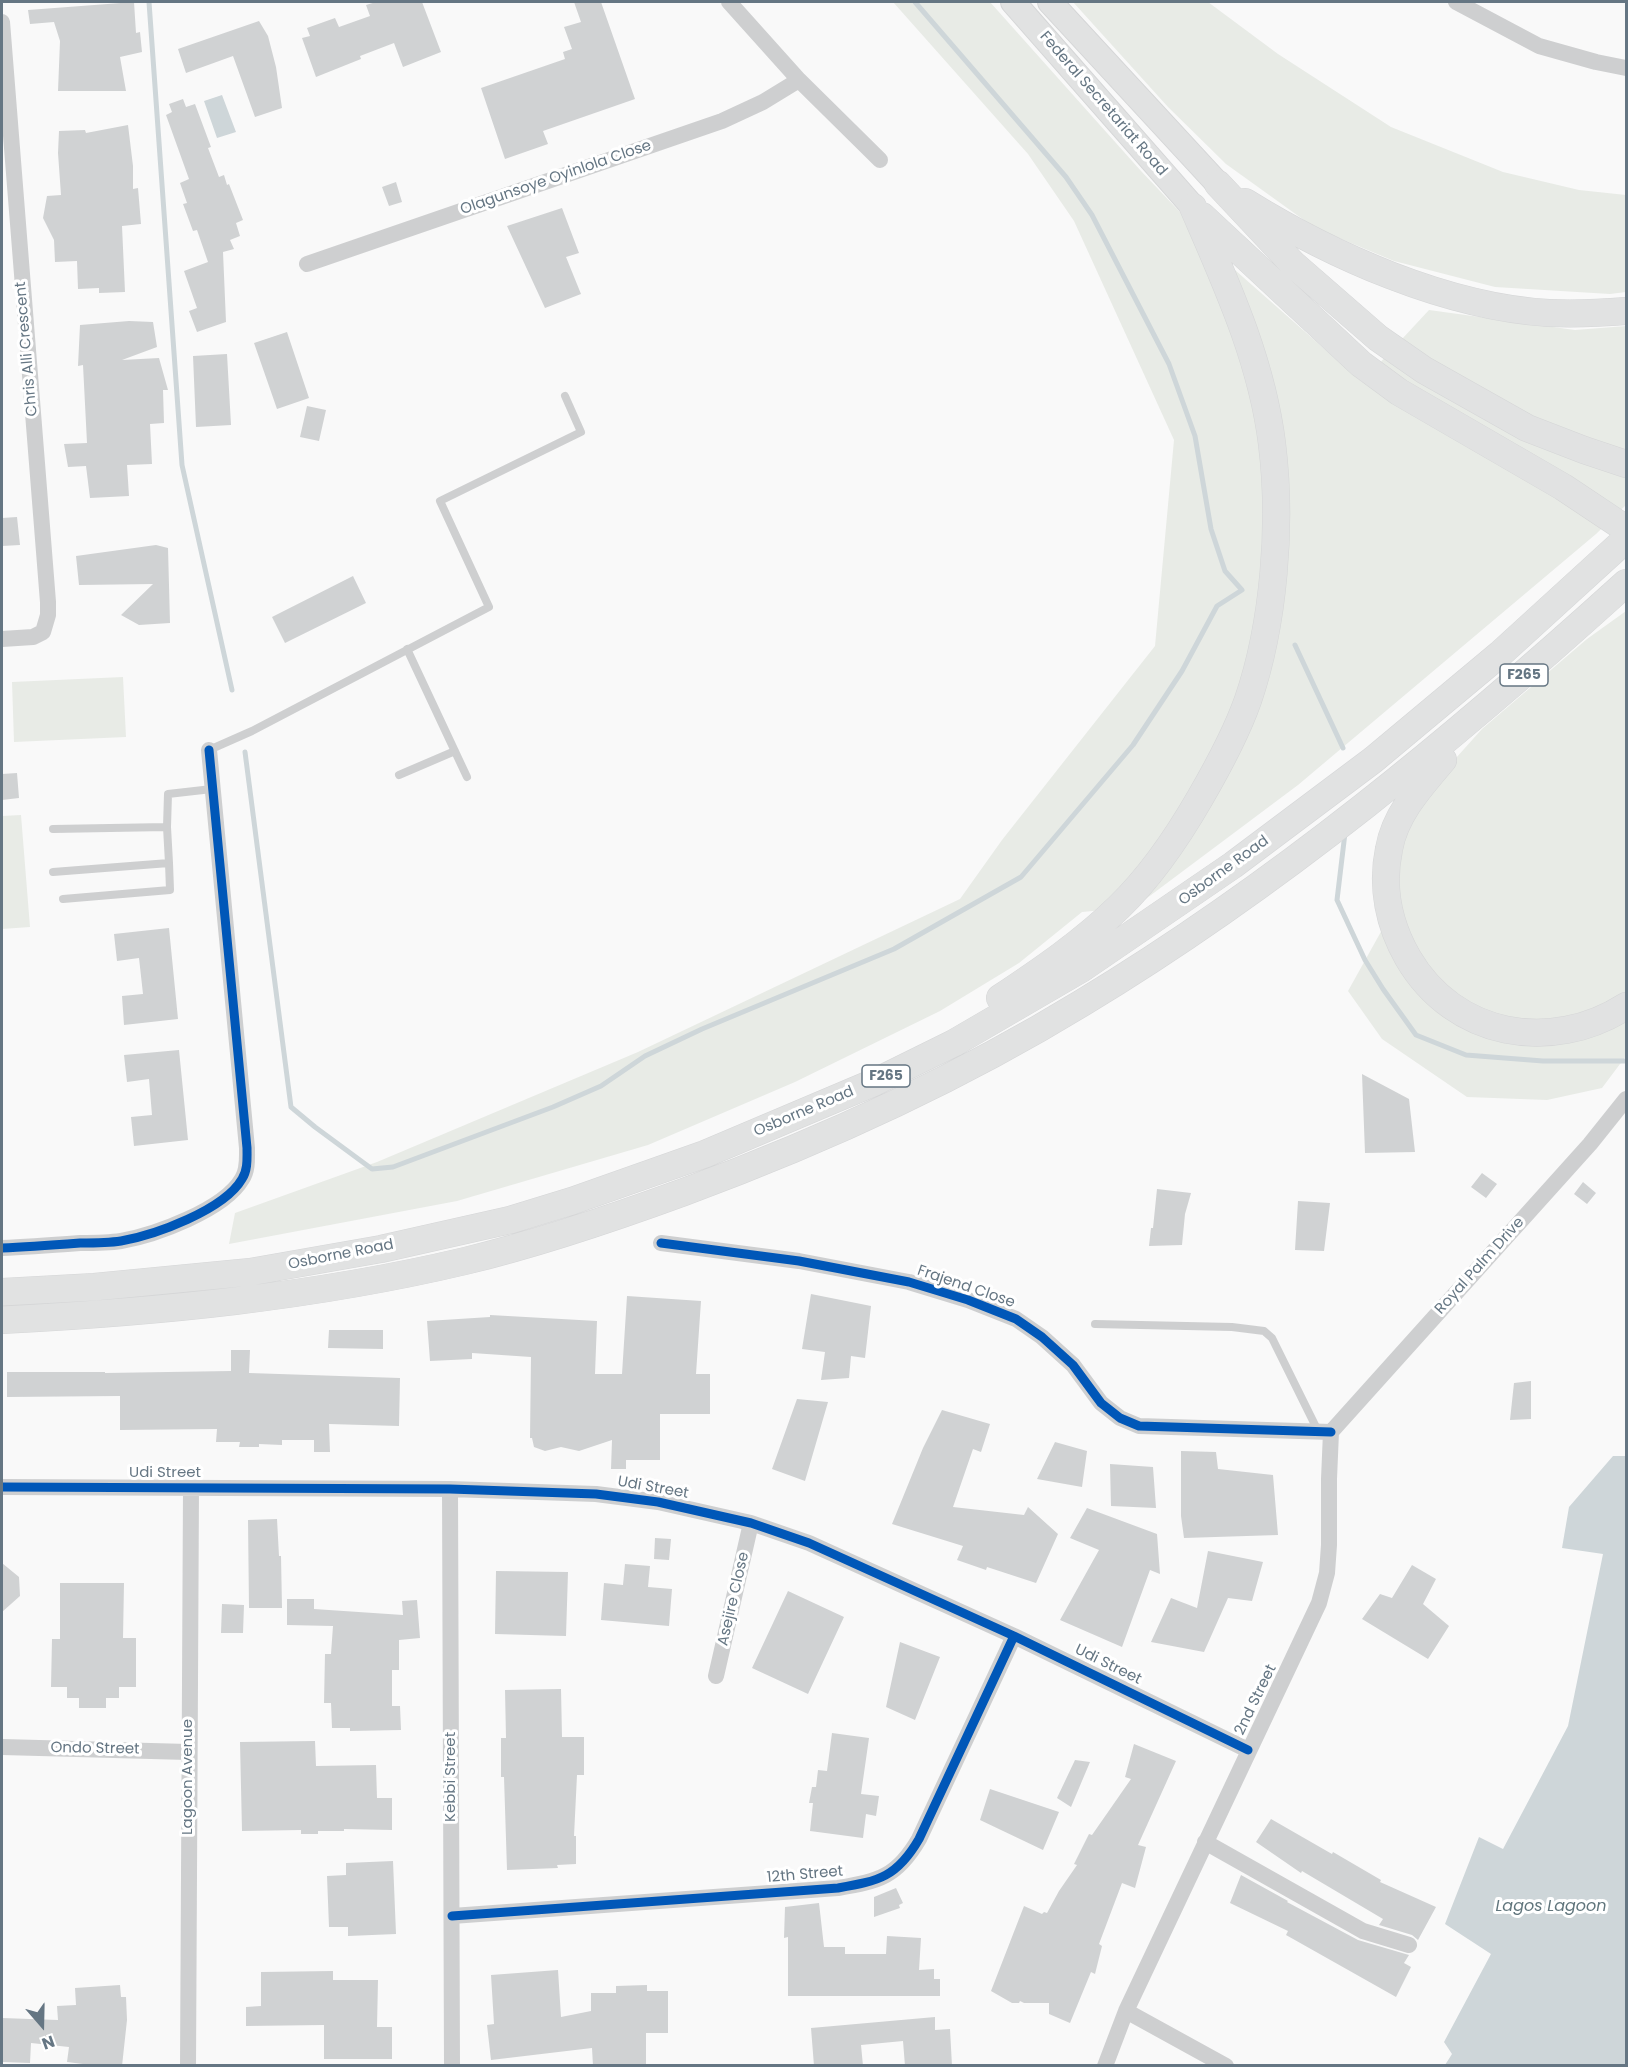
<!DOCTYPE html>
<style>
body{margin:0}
#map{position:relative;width:1628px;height:2067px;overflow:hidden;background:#f9f9f9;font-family:Poppins,sans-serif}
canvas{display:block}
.frame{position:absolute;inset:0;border:3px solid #657683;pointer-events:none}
.north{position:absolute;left:12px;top:1995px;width:60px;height:60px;-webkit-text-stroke:4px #fff;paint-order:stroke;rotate:160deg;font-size:16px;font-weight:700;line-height:24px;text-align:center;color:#657683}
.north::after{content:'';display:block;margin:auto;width:21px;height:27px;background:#657683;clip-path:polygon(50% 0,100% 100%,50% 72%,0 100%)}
</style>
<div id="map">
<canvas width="1628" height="2067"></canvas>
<div class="frame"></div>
<div class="north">N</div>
</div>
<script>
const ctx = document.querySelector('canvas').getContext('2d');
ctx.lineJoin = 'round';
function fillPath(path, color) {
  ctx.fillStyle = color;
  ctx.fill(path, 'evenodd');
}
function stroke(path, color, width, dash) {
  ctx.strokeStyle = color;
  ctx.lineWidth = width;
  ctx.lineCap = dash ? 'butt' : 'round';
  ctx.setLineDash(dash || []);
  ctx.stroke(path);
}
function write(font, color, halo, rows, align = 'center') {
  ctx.font = font + ' Poppins,sans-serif';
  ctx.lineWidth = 6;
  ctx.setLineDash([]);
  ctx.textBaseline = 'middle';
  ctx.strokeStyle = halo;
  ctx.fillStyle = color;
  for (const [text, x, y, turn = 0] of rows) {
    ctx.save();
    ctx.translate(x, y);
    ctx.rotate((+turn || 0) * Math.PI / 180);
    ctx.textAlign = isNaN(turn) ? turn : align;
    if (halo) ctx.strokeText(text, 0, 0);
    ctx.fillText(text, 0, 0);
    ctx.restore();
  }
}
fillPath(new Path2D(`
 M893,2H990L1141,171L1235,270L1362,382L1429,310L1575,330L1626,326V505L1596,534L1298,785L1135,907L1082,912L1019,963L940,1011L795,1082L648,1145L457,1201L229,1244L235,1213L377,1162L638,1052L960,899L1002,840L1155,646L1174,440L1074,221L1028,154Z
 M1073,2H1208L1278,54L1391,127L1503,172L1579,190L1626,195V292L1610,294L1495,287L1394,261L1315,228L1226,164L1168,107Z
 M1626,611V1056L1602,1088L1547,1100L1467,1097L1382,1039L1348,991L1398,901L1397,848L1420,798L1482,729L1587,639Z
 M123,677L126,737L14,742L12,682Z
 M21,815L30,927L2,929V816Z`), '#e8ebe6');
fillPath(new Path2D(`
 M222,95L236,132L217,138L204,101Z
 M1613,1456H1626V2065H1445L1452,2054L1444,2042L1491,1954L1445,1924L1479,1837L1503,1849L1568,1726L1603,1554L1562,1548L1569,1507Z`), '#ced6d9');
stroke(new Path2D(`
 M149,2L182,465L232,690
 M1295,645L1343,748
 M245,752L291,1107L315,1127L372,1169L393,1167L553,1107L601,1086L645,1056L702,1029L894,949L1021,877L1133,745L1182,671L1217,606L1242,590L1225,571L1211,529L1195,436L1169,364L1092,215L1066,177L915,2
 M1345,833L1337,900L1365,960L1383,989L1416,1035L1466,1055L1543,1061H1626`), '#ced6d9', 5);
fillPath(new Path2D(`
 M134,2L136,33L140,32L142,52L120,57L126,91H58L60,41L54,22L30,24L28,10Z
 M376,2H422L441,52L403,67L394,43L360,56L361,59L316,77L302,38L310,36L307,28L335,18L339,27L370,16L366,5Z
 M574,2H601L635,99L543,131L548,144L505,159L481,88L565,59L563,52L572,49L564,27L581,22Z
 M259,21L268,36L276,67L282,108L255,117L233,56L186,73L178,49Z
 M183,99L186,107L195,104L211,147L208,148L219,177L224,175L227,185L229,184L243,220L236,223L240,236L230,240L234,249L223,252L226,322L197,332L189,311L197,308L184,271L208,262L197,230L193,231L183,204L187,203L180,183L189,179L166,115L172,112L169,104Z
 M128,125L133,166V189L138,188L141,224L122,226L125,292L99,293V288L78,289L77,261L55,262L54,240L43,218L47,196L61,195L58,153L59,131L85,130L86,133Z
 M396,182L402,202L389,206L382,187Z
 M562,208L579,253L566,257L581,294L545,308L507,226Z
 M129,321L153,322L157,347L122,360L159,358L168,390H163L164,423L150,424L152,464L127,465L129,496L90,498L86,466L68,467L64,444L87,443L83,365L78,366L80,325Z
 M287,332L309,398L277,409L254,343Z
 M227,354L231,425L196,427L193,356Z
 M307,406L326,410L319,441L300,437Z
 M17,517L20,545L2,546V518Z
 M156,545L168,548L170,623L139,625L121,615L153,584L79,585L76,556Z
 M353,576L366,603L285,643L272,617Z
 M17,773L19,798L2,800V774Z
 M169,928L178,1019L124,1025L122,996L143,994L139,958L117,961L114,934Z
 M179,1050L188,1140L134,1146L131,1117L152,1115L149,1079L127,1082L124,1055Z
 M1362,1074L1409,1099L1415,1152L1365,1153Z
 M1482,1173L1497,1184L1486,1198L1471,1187Z
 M1583,1182L1596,1193L1587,1204L1574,1194Z
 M1157,1189L1191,1193L1185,1214L1182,1245L1149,1246L1151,1228H1153Z
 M1298,1201L1330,1203L1324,1251L1295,1250Z
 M811,1294L871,1306L865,1358L851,1356L849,1378L821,1380L825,1352L802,1349Z
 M627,1296L701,1301L696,1374H710V1414H660V1460H626V1469H611L612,1440L579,1451L561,1447L545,1451L534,1447L532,1438H530L531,1357L472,1353V1359L430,1361L427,1321L490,1317V1315L597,1321L595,1374H622Z
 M329,1330H383V1349L328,1348Z
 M231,1350H250L249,1373L400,1378L399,1426L329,1424L330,1452H314V1440H282V1445L259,1444V1447H239L240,1442H216L217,1429L120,1430V1396L7,1397V1372H105V1373L231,1371Z
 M1531,1381V1419L1510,1420L1514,1383Z
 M797,1399L828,1402L805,1481L772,1469Z
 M942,1410L990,1424L981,1452L973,1449L953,1507L1024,1515L1028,1507L1058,1534L1036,1583L987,1567L986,1570L957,1560L963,1546L892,1524L923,1448Z
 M1055,1442L1087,1451L1082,1487L1037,1479Z
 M1181,1451L1216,1452L1218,1469L1273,1475L1278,1535L1184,1538L1181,1516Z
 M1110,1464L1153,1467L1156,1508L1111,1506Z
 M1087,1508L1157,1534L1160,1574L1150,1570L1122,1647L1060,1620L1099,1550L1070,1538Z
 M277,1519L279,1556H281L282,1608H249L248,1520Z
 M655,1538L671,1539L669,1560L654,1559Z
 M1208,1551L1263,1562L1252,1601L1228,1598L1204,1652L1151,1642L1171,1598L1197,1608Z
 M2,1563L19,1577L20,1596L2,1612Z
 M625,1564L650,1566L648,1587L672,1589L669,1626L601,1620L604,1583L623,1585Z
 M1412,1565L1436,1579L1423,1604L1449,1626L1428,1659L1362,1619L1380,1594L1392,1598Z
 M496,1571L568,1572L566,1636L495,1634Z
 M60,1583H124L123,1638H136V1687H119V1698H106V1708H79V1698H67V1687H51L52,1639H60Z
 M788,1591L844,1617L808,1694L752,1668Z
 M287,1599H314V1609L403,1615L402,1601L417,1600L420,1638L399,1640V1670H392V1706H400L401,1730L350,1731V1728H332L331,1703H324L325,1654H331L333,1626L287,1625Z
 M222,1604L244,1605L243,1633H221Z
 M900,1642L940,1657L915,1720L886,1707Z
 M561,1689L562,1737H584V1775H577L574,1836H576V1864L557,1865L558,1868L507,1870L504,1777H501V1738H506L505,1690Z
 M832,1733L869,1738L861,1794L879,1796L876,1816L866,1814L863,1838L810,1831L813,1803H809L812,1787H816L818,1770L827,1771Z
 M315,1741L316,1766L376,1765L377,1798H392V1830L344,1829V1831H318V1834H301V1830L242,1831L240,1742Z
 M1134,1744L1176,1761L1138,1845L1146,1847L1135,1888L1122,1883L1099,1944L1102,1946L1095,1974L1091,1972L1070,2023L1049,2014V2003H1024L1020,2001L1019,2003H1012L991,1991L1024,1906L1042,1914L1044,1912L1047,1913L1059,1891L1077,1865L1074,1864L1089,1834L1092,1835L1131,1779L1125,1777Z
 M1075,1760L1090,1762L1071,1807L1057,1798Z
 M990,1789L1059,1812L1043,1850L980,1820Z
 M1271,1819L1332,1854L1333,1852L1381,1880L1380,1882L1436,1907L1418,1940L1412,1935L1379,1925L1383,1919L1302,1871L1301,1873L1256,1842Z
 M393,1861L396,1934L348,1936V1927H329L327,1876L346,1875V1863Z
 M1241,1875L1288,1901L1287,1902L1358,1940L1409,1955L1404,1963L1411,1967L1396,1997L1286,1935L1288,1931L1230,1903Z
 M896,1888L903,1903L899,1905L900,1908L874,1917V1897Z
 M819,1903L824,1947H845V1954H886L887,1936L921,1938L919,1970L934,1969V1979H940V1996H788V1937L784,1938L785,1907Z
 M558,1970L561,2017L591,2011V1993H616V1986L647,1985V1991H668V2033H646V2066H593L592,2048L491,2060L487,2025L494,2024L491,1975Z
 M333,1971V1980H378L377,2027H392V2059H324V2025L246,2026V2007L261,2006V1972Z
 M120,1985L121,1997H126L127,2020L122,2066H99L67,2062L69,2047L31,2043L30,2063L2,2062V2018L58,2020L57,2006L76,2005L75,1988Z
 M935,2017V2030L950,2029L952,2066H905L903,2041L861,2045L863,2066H814L811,2028Z`), '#d0d2d3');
const secondary = new Path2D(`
 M1013,2L1193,207
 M1050,2L1218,184`);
const primary = new Path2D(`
 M1218,184L1293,264L1378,338L1424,370L1527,428L1584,450L1626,464
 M1245,202C1332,256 1446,307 1549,313C1574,314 1601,313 1626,311
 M1202,216L1361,364L1399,392L1563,487L1626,529
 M1443,760C1421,786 1395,814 1389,849C1381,887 1389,925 1408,958C1454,1037 1551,1054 1626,1006
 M1000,998C1042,970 1083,942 1119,907C1152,875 1177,838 1200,798C1218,767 1236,734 1248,700C1274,624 1282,524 1272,444C1262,361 1226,283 1193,207
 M2,1292L94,1287L250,1272L381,1249L510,1220L572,1201L705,1154L875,1082L954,1043L1081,969L1233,865L1373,760L1500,654L1626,539
 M2,1320C158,1312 313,1297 465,1261C540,1243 613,1218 684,1192C822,1141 956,1080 1082,1003C1279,884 1456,737 1626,583`);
stroke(secondary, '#d5d6d7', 26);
stroke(primary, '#d5d6d7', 28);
stroke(new Path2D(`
 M407,649L467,777
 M209,750L252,731L489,607L440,501L581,432L565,396
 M399,775L455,751
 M53,829L167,827L168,794L212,789
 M53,872L169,863L167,827
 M63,899L170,890L169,863
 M1095,1324L1232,1327L1264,1331L1272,1338L1318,1431`), '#cecfd0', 8);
stroke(new Path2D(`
 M729,2L799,80L880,160
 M1456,2L1539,46L1596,62L1626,68
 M2,22L48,602V615L43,632L33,637L2,639
 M307,264L722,121L763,102L799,80
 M661,1243L799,1261L909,1282L968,1300L1016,1319L1042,1337L1073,1365L1101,1403L1120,1418L1139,1426L1331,1432
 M2,1248C28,1247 54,1245 80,1243C93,1243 108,1243 121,1241C155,1235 224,1210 242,1179C248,1170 247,1158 247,1148L209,750
 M1331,1432L1590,1144L1626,1099
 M2,1487L450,1489L596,1494L658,1502L751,1523L809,1543L1014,1636L1248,1750
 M450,1489L452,2066
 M716,1676L751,1523
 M2,1747L188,1752
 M1205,1842L1363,1931L1409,1945
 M452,1916L838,1888C879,1881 897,1877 919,1839L1014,1636
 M1126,2011L1226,2066
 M188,2066L191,1489
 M1105,2066L1126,2011L1319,1603L1327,1573L1329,1545V1479L1331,1432`), '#cecfd0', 16);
stroke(secondary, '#e1e2e2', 24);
stroke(primary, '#e1e2e2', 27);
stroke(new Path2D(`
 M661,1243L799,1261L909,1282L968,1300L1016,1319L1042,1337L1073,1365L1101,1403L1120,1418L1139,1426L1331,1432
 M2,1248C28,1247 54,1245 80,1243C93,1243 108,1243 121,1241C155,1235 224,1210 242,1179C248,1170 247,1158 247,1148L209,750
 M2,1487L450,1489L596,1494L658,1502L751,1523L809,1543L1014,1636L1248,1750
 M452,1916L838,1888C879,1881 897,1877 919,1839L1014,1636`), '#0057b8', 9);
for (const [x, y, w] of [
 [1524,675,48],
 [886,1076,48]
]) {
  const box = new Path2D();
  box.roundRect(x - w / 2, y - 11, w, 22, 4.5);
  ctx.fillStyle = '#fff';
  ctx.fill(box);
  stroke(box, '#657683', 1.5);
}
write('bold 14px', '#657683', null, [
 ["F265",1524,675],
 ["F265",886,1076]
]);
write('15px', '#657683', '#fff', [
 ["Federal Secretariat Road",1103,104,49],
 ["Olagunsoye Oyinlola Close",556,178,-19],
 ["Chris Alli Crescent",27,349,-95],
 ["Osborne Road",1224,871,-36],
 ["Osborne Road",804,1112,-23],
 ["Osborne Road",341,1255,-11],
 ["Royal Palm Drive",1480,1266,-48],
 ["Frajend Close",966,1287,19],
 ["Udi Street",165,1473],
 ["Udi Street",653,1488,10],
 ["Asejire Close",734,1599,-77],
 ["Udi Street",1108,1665,26],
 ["2nd Street",1256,1700,-64],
 ["Ondo Street",95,1749,1],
 ["Lagoon Avenue",188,1777,-90],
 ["Kebbi Street",451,1777,-90],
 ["12th Street",805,1875,-5]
]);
write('italic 16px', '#60757c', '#fff', [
 ["Lagos Lagoon",1551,1907]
]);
</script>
